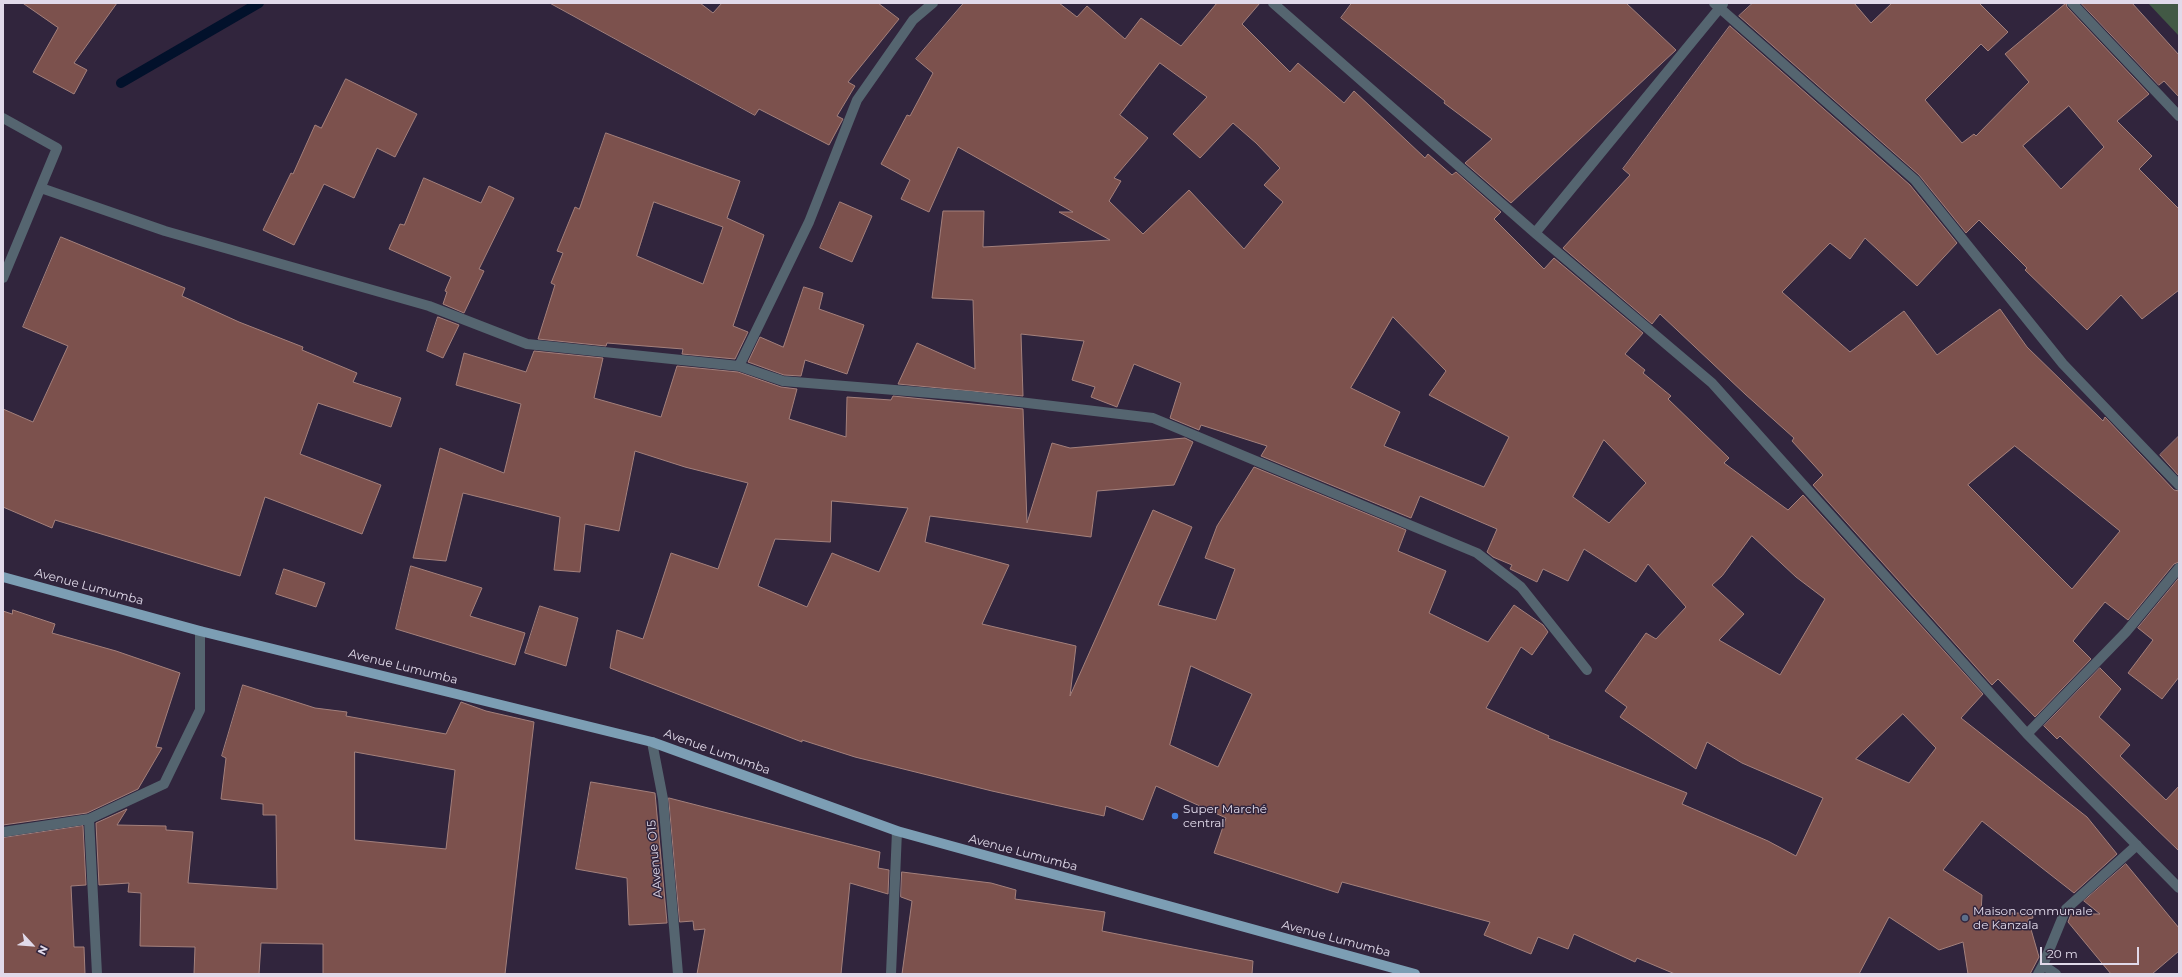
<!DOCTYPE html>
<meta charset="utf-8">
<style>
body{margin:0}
#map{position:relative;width:2182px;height:977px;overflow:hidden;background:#31253d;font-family:Montserrat,sans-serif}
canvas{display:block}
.frame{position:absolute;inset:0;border:4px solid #e1daea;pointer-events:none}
.north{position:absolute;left:12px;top:925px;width:40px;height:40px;-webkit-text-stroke:3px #31253d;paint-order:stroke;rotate:116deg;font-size:11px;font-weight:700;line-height:16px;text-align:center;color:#e1daea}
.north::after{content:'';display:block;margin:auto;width:14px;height:18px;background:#e1daea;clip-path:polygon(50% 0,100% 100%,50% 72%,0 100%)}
.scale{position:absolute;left:2040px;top:947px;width:99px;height:18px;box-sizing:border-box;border:2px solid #e1daea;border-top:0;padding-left:5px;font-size:12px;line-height:14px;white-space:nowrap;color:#e1daea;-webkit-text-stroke:3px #31253d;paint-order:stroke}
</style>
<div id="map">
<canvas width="2182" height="977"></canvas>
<div class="frame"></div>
<div class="north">N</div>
<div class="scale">20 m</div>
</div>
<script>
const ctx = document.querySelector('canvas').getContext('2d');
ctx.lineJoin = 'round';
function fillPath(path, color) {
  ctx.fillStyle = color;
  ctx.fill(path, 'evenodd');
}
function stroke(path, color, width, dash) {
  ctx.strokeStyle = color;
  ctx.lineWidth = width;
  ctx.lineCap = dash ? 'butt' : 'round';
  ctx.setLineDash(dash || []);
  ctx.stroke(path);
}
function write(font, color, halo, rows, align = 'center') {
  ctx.font = font + ' Montserrat,sans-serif';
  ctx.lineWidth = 3;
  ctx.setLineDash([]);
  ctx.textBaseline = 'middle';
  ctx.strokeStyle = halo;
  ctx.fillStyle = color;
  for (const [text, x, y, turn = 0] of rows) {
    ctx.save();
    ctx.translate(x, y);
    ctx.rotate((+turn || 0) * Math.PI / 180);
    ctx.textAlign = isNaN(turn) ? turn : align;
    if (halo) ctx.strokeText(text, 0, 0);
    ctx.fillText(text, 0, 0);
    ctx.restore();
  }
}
fillPath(new Path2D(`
 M2148,3H2179V36Z`), '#425945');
stroke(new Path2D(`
 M121,83L259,3`), '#02112b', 10);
const building = new Path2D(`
 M23,3H117L74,63L87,70L74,94L33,72L58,28Z
 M550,3H700L713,13L722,3H878L899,19L848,82L855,86L837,116L843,119L829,145L759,109L755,115Z
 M964,3H1059L1077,17L1087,6L1125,39L1141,18L1181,46L1217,3H1260L1242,24L1290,72L1298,63L1344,103L1354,91L1425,158L1428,154L1452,175L1456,172L1501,212L1494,219L1544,269L1554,258L1643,333L1625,354L1645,370L1643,373L1671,396L1668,399L1729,458L1724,463L1788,510L1803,495L1983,694L1961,718L2087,817L2117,854L2074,893L1982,821L1943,870L1982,895L1981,913H2032L2033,918L2028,919L2039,957L2030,974H1968L1963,942L1939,950L1889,917L1859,974H1675L1637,958L1635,962L1574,934L1568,949L1538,937L1531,954L1484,935L1490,922L1342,882L1338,893L1214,853L1226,818L1156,786L1143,820L1106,806L1104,816L992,791L855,757L802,740V742L610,668L617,630L643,639L671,553L718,569L748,483L685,467L635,451L619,531L585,524L580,572L554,570L560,517L463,493L446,561L413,558L440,448L504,473L521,404L456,385L464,353L526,372L534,351L603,358L594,398L661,417L677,366L738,372L781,387L797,389L789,419L846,437L847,397L891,400L893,396L1023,409L1027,523L1052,443L1070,448L1185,438L1193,442L1174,485L1097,491L1091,537L930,516L925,542L1009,565L982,624L1076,646L1070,696L1153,510L1192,527L1158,605L1216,620L1235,569L1205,558L1217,526L1254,467L1406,530L1398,551L1446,571L1429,613L1488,642L1514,605L1543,625L1548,632L1532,655L1521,647L1486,708L1549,736L1548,738L1687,793L1682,804L1768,841L1796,856L1823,798L1742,763L1707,742L1696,769L1620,717L1627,707L1605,691L1646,633L1656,639L1686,607L1648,564L1636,582L1584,549L1568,581L1543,569L1537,582L1510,569L1512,565L1493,557L1487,552L1497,529L1420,496L1411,518L1261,456L1267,446L1201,425L1199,430L1170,418L1181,383L1134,364L1117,407L1091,397L1095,387L1072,380L1084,341L1021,334L1023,396L898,384L917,343L975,369L973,300L932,298L943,211H984L983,247L1110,240L1059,212H1073L958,147L929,212L901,199L910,180L881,164L907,115L910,116L933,73L916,59ZM1160,63L1207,97L1173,134L1200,158L1233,123L1256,143L1280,168L1264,185L1283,202L1244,249L1189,190L1143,234L1109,201L1121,181L1114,178L1148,138L1120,115ZM1393,317L1446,371L1429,395L1509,437L1484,487L1384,446L1400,412L1351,388ZM1604,440L1646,483L1609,523L1573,497ZM832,501L908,508L879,572L832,553L807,607L758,586L775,539L830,542ZM1752,536L1796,577L1825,599L1780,675L1719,640L1744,614L1712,585L1722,576ZM1191,666L1252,694L1218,767L1170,745ZM1903,714L1936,748L1909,783L1856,759Z
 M1352,3H1626L1676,50L1511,203L1465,163L1492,139L1444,103L1445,101L1341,18Z
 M1753,3H1854L1871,23L1892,3H1979L2008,32L1988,51L1981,44L1925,100L1962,143L1974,134L1976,136L2029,82L2005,54L2066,3L2067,7L2149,94L2117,121L2152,156L2139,169L2179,209V290L2142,319L2121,295L2087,330L2025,270L2027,268L1979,220L1966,233L1919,175L1739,16ZM2069,106L2104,147L2061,189L2023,146Z
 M2081,3H2132L2179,55V97L2164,81L2159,85Z
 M1730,26L1910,185L1957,243L1917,286L1865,238L1850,259L1830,243L1782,292L1850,352L1904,311L1937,355L2000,309L2027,347L2103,421L2105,417L2174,490L2179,491V562L2174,564L2128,620L2105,602L2073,641L2091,659L2035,717L1998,679L1992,685L1813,485L1823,475L1792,441L1794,438L1745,394L1660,314L1652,324L1563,248L1630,175L1623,169ZM2015,446L2120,531L2072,589L1968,485Z
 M346,79L417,114L395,157L377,148L354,198L324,184L294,245L263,230L291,173L293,174L315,125L321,128Z
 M606,133L740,181L727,218L764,235L733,326L748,332L735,359L682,354L683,349L607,343L606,346L538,339L555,285L551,283L563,253L557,251L575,207L579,209ZM654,202L723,227L703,284L637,256Z
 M424,178L481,203L489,186L514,198L479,269L484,271L464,313L443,304L447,292L445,291L451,277L389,249L400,224L404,225Z
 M840,202L872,216L852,262L820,248Z
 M61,237L185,288L182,296L239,322L303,347L302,350L357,373L353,382L401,398L391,427L318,403L300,454L381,485L362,534L265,497L240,576L55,520L52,528L3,507V409L33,422L68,346L23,327Z
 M804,287L823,293L819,309L864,325L847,374L805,360L801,376L784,375L748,362L760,337L783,347Z
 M438,317L459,325L443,358L427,351Z
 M2179,436V476L2160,455Z
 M411,566L482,588L470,616L525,633L515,665L396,629Z
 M284,569L325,583L316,607L276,594Z
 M2179,578V677L2162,699L2128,673L2153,640L2138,628Z
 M540,606L578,618L566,666L525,653Z
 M13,610L55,624L52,633L116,651L180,673L156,747L162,748L138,789L87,813L3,825V611L12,614Z
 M2100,668L2121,689L2099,717L2130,745L2120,756L2166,800L2179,786V851L2060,736L2057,739L2044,726Z
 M243,685L315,708L347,712L346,716L446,734L461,702L486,711L534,722L505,974H323V944L261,943L259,974H194L195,947L140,946L141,893L128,892L129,883L99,885L96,823L127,809L117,825L166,826V830L193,832L188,883L277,889L276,815H263V804L221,799L226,758L222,756ZM355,752L455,770L446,849L355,840Z
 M591,782L655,793L667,923L629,925L627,878L576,869Z
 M669,798L880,852L878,868L889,870L888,894L850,883L841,974H697L705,929L694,930L693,921L680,922Z
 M83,826L86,885L71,886L74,947H84L85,974H3V838Z
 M2126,864L2179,928V951L2152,974H2111L2068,922L2071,914H2100L2084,901Z
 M902,872L991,883L1016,890L1015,899L1105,912L1102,931L1253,961L1252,974H902L912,901L901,897Z`);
fillPath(building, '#7c514d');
stroke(building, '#a3807c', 1);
stroke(new Path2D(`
 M1273,3L1535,233L1712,383L2027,734L2179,888
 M1714,3L1915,180L2063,364L2179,485
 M2072,3L2179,116
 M3,118L57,148L3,278
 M41,188L165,231L429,306L527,344L739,366L783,381L969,396L1153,418L1477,553L1521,587L1587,670
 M1535,233L1723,4
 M739,366L809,222L857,100L913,20L933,3
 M2027,734L2126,632L2179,568
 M652,742L663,799L678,974
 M89,819L97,974
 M3,832L89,819L164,784L200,710V631
 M2043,965L2066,909L2137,845
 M891,974L897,831
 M2038,974L2043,965L2056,974`), '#556570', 10);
stroke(new Path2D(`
 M3,577L200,631L652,742L897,831L1415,974`), '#7c9eb4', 10);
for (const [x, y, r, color] of [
 [1175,816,4,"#3f7fe0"],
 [1965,918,4,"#5c6f8a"]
]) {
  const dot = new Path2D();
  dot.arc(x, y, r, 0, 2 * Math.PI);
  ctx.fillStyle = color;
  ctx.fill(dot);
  stroke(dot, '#31253d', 1.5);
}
write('12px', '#e1daea', '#31253d', [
 ["Avenue Lumumba",89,587,15],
 ["Avenue Lumumba",403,667,14],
 ["Avenue Lumumba",717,752,20],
 ["Avenue Lumumba",1023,853,15],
 ["AAvenue O15",655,859,-95],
 ["Avenue Lumumba",1336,939,15]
]);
write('12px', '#e1daea', '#31253d', [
 ["Super Marché",1183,809],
 ["central",1183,823],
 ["Maison communale",1973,911],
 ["de Kanzala",1973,925]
], 'left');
</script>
